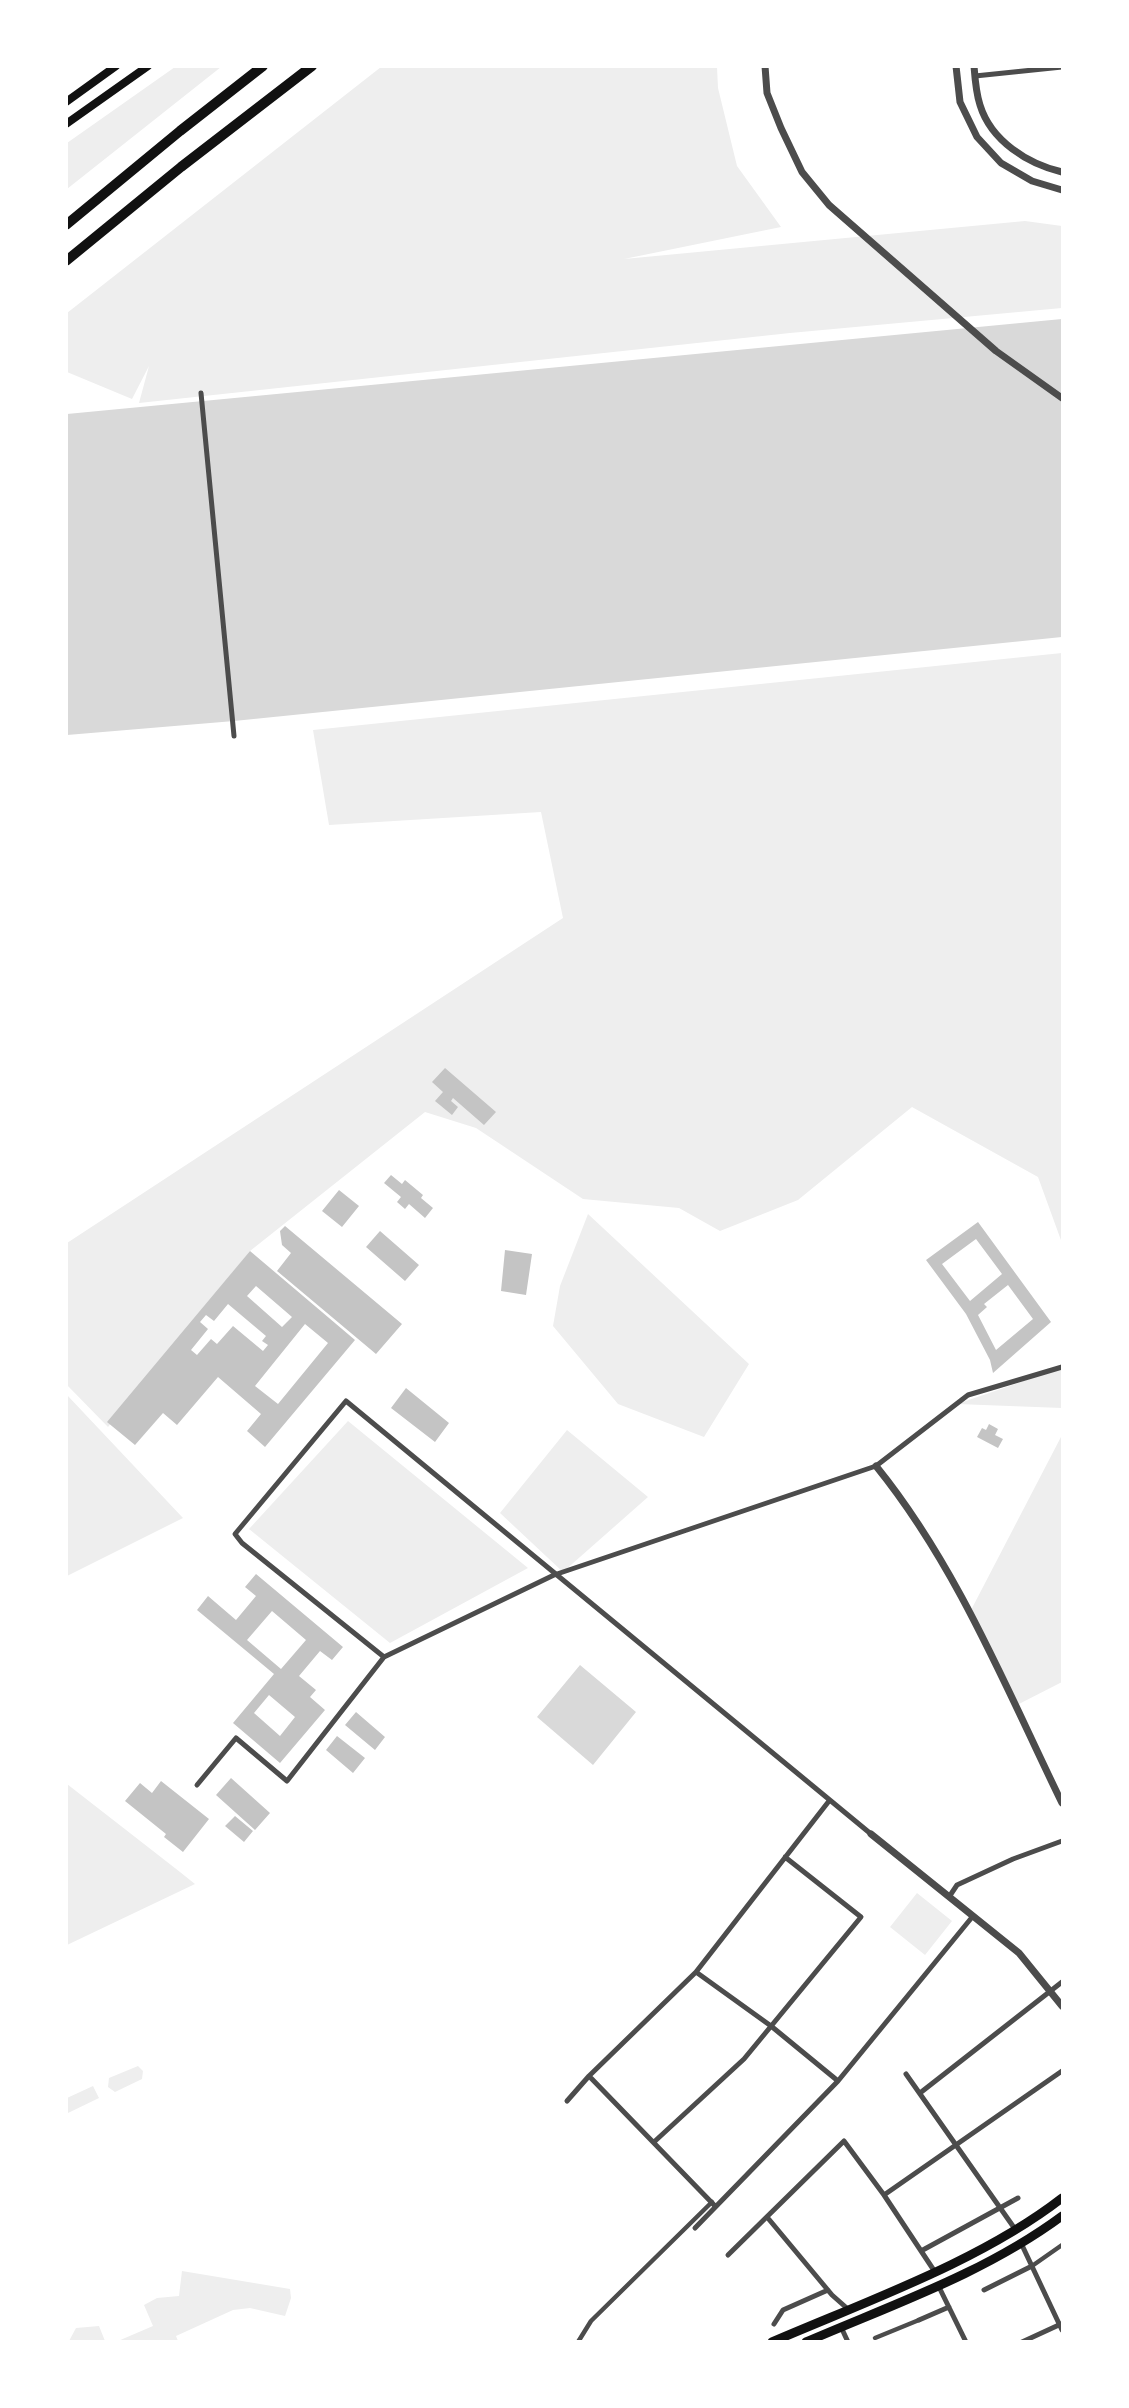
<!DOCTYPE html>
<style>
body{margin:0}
#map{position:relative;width:1129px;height:2408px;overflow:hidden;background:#fff;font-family:Figtree,sans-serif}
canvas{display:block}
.frame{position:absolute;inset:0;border:68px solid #fff;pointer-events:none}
</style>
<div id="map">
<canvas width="1129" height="2408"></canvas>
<div class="frame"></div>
</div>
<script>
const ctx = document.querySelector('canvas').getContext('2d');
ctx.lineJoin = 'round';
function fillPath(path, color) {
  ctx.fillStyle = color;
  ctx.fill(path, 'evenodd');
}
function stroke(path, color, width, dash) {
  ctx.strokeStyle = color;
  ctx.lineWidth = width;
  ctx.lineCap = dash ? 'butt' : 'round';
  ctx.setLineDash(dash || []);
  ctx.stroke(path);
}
fillPath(new Path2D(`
 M175,67H221L67,189V143Z
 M381,67H717L718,88L737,166L781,227L624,259L1025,221L1062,226V308L790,333L139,403L149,366L132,399L67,372V313Z
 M1062,653V1243L1038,1177L912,1107L798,1200L720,1231L679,1208L583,1199L476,1128L425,1112L250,1251L108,1427L67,1385V1243L563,918L541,812L329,825L313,730Z
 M588,1214L749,1364L704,1437L618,1404L553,1326L560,1286Z
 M1062,1368V1408L957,1404Z
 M67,1395L183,1518L67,1576Z
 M348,1421L528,1568L390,1643L249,1529Z
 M567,1430L648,1497L563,1572L500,1513Z
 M1062,1435V1682L1015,1706L970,1612Z
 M67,1784L180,1872L195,1884L67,1945Z
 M917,1893L952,1921L925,1955L890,1927Z
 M138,2066L143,2071L142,2079L115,2092L108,2087L109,2078Z
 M93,2086L99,2098L68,2113L67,2098Z
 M182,2271L290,2289L291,2298L285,2316L250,2308L233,2310L176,2336L178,2341H118L153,2326L144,2305L157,2298L179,2296Z
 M99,2326L105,2341H69L76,2328Z`), '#eee');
fillPath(new Path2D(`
 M1062,319V637L234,721L67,735V414Z
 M580,1665L636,1712L593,1765L537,1717Z`), '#d9d9d9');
fillPath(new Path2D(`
 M445,1068L496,1112L484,1125L453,1098L451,1101L458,1107L452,1115L435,1101L443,1092L432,1082Z
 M391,1175L402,1184L405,1180L423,1195L421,1198L433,1208L425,1218L409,1204L405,1209L397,1202L401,1197L384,1183Z
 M339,1190L359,1206L342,1227L322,1211Z
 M978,1222L1051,1322L993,1373L990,1360L966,1314L926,1260ZM976,1239L1002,1274L970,1301L942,1264ZM1008,1285L1033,1319L996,1350L978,1315L987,1307L984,1304Z
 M285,1226L402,1324L376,1354L277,1271L291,1253L282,1245L280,1231Z
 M380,1231L419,1265L405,1281L366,1247Z
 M505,1250L532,1254L526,1295L501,1291Z
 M250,1251L355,1340L265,1447L247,1431L261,1414L218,1377L177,1425L163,1413L135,1445L107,1422ZM256,1286L292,1317L282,1327L247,1296ZM228,1304L266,1336L262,1341L268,1345L263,1351L233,1326L217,1344L211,1339L197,1355L191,1350L208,1329L200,1322L206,1315L214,1321ZM305,1324L328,1343L278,1404L255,1386Z
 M406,1388L449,1423L435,1442L391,1408Z
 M989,1424L998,1429L995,1435L1003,1439L998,1448L977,1437L982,1428L986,1430Z
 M256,1574L343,1647L332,1660L320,1651L299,1676L316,1690L310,1697L325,1710L280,1763L233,1723L274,1674L197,1610L208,1596L236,1620L256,1596L245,1587ZM272,1611L306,1640L281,1669L247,1640ZM269,1695L295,1717L280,1736L254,1713Z
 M356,1712L385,1737L375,1750L345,1725Z
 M337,1736L365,1758L353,1773L326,1750Z
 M231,1778L270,1813L255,1830L216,1795Z
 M161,1781L209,1819L183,1852L164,1837L166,1834L125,1801L140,1783L152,1793Z
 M235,1816L253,1831L244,1842L225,1826Z`), '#c4c4c4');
stroke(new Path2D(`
 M1032,2266L1062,2245
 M875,2338L919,2320
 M578,2342L591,2321L712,2202`), '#4c4c4c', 4.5);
stroke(new Path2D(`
 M975,76L1062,67
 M201,393L234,736
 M384,1657L242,1543L235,1534L346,1401L871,1834
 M197,1785L236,1738L287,1781L384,1657L554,1575L876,1466L968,1395L1062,1367
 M949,1897L957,1885L1013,1859L1062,1841
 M696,1972L771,2026L838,2081
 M906,2074L1015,2229
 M589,2076L715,2206
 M920,2093L1062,1982
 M567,2101L589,2076L696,1972L829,1801
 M654,2142L744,2059L861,1917L785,1857
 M884,2195L1062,2071
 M767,2217L832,2295L849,2310
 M695,2228L838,2081L973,1916
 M1021,2243L1062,2330
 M921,2251L1018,2198
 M728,2255L844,2141L884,2195L935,2272
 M939,2287L966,2342
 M984,2290L1032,2266
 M919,2320L949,2307
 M774,2324L783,2310L828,2290
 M841,2327L848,2342
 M1022,2342L1061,2324`), '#4c4c4c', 5);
stroke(new Path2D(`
 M765,66L767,93L781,128L802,172L829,205L996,351L1062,398
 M956,66L960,102L977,137L1001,163L1032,181L1062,190
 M974,66C975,79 976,93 980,105C991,141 1028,164 1062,172
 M876,1466C957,1566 1006,1688 1062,1803
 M871,1834L1019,1953L1062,2006`), '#4c4c4c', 7);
stroke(new Path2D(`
 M66,102L116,66
 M66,124L148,66`), '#111', 8);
stroke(new Path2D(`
 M772,2342C867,2301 981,2261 1062,2198
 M806,2342C894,2304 985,2273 1062,2216`), '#111', 9);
stroke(new Path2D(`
 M66,225L180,131L263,66
 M66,261L181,167L312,66`), '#111', 10);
</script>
